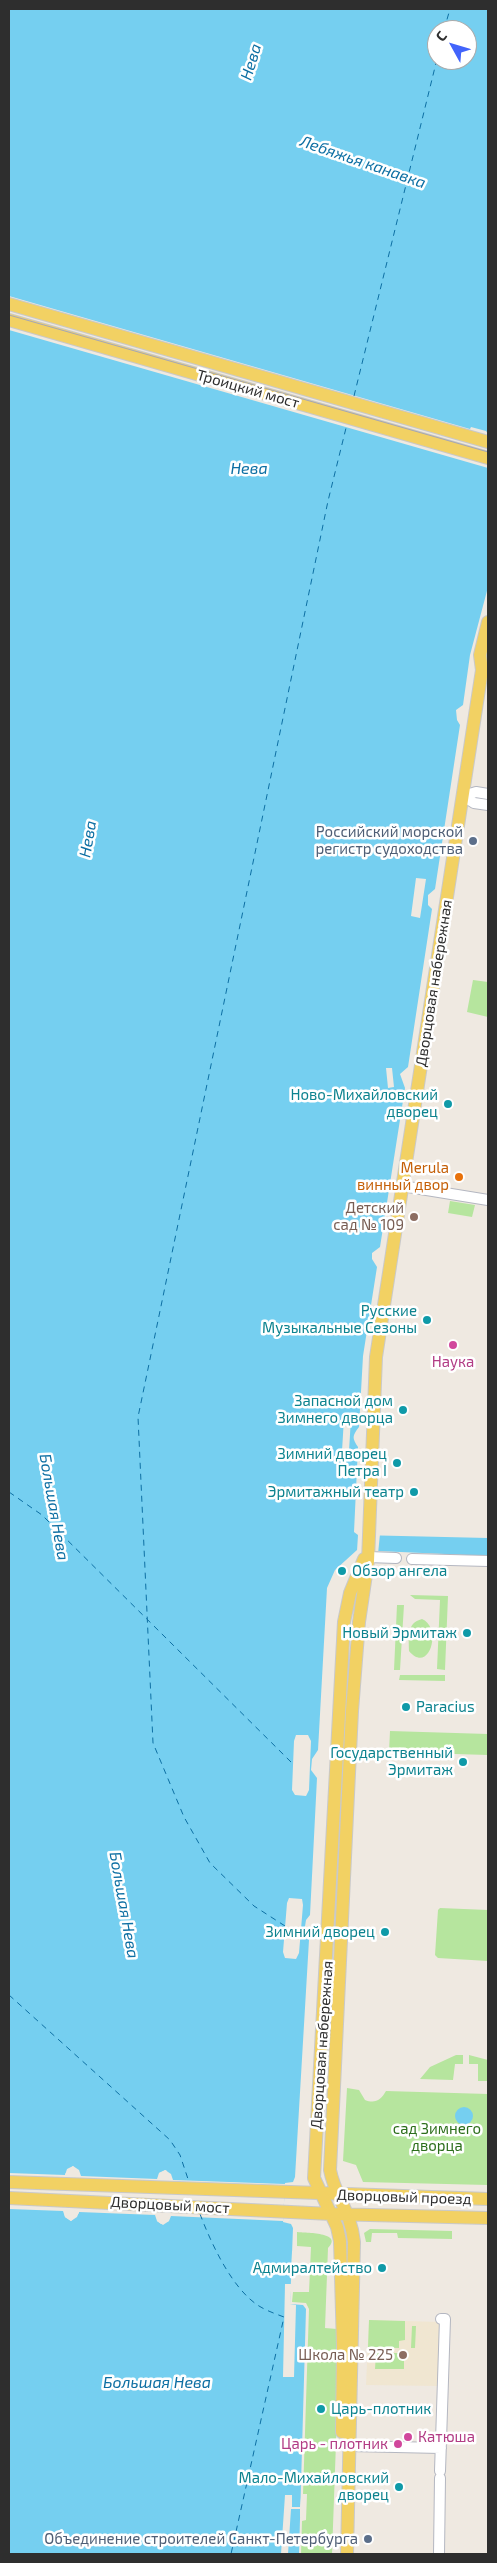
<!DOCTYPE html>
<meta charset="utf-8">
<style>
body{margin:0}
#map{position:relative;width:497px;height:2563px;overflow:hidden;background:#efe9e1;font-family:"Exo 2",sans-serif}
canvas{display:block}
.frame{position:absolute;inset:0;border:10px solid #2e2e2e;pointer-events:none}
.north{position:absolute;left:427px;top:20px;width:50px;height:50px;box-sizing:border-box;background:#fff;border:1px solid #ababab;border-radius:50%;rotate:309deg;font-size:14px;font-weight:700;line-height:20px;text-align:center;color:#2e2e2e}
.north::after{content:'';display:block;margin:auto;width:18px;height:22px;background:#4264fb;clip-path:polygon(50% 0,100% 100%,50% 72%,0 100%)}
</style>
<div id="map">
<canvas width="497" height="2563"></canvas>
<div class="frame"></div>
<div class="north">С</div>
</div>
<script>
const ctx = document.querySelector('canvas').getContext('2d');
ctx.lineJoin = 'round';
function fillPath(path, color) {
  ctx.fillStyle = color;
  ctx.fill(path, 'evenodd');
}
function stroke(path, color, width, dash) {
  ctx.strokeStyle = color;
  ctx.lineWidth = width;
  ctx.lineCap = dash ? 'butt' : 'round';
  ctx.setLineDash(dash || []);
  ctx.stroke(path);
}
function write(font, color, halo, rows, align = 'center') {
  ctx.font = font + ' "Exo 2",sans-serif';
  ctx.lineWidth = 5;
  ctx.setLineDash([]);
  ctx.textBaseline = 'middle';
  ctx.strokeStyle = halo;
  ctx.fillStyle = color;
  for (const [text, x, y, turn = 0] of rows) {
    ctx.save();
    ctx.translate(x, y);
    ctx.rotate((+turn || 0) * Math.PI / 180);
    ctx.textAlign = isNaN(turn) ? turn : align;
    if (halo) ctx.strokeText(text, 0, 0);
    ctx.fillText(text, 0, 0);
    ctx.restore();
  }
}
fillPath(new Path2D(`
 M369,2320L440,2322L438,2386L366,2385Z`), '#f0e6d1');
fillPath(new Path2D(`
 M473,980L488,982V1017L467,1012Z
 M450,1201L475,1205L472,1217L448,1213Z
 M410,1595L448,1596L445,1670L437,1669L440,1600L415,1599Z
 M397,1605H404L400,1670H394Z
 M422,1619C443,1628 429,1675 409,1651C409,1638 406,1623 422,1619Z
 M400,1675H445V1681L399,1680Z
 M390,1731L488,1734V1755L389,1752Z
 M440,1908L488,1910V1961L438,1958L435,1955L438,1910Z
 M456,2055H463V2064H455L453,2080L420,2079L430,2067Z
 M469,2055L488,2060V2081H478V2064H469Z
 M347,2088L359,2090L365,2100C375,2104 381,2100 386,2091L488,2094V2185L363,2182L356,2165L343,2161Z
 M370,2229L452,2231V2239L398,2238L397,2233H372L371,2242H366L364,2233Z
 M297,2232C305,2233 344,2232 328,2248L325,2328L337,2329L340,2331L332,2554H301L302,2521L306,2520L307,2494H303L309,2309L306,2303L292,2302L293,2292H309L311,2247L297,2246Z
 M369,2320L405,2321V2340L399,2341V2348L368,2347Z
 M412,2326H416L415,2348H411Z
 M376,2353H399V2360H404V2369H375Z`), '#b6e59e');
fillPath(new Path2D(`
 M9,9H488V587L470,655L463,705L456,710L457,720L460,725L435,889L428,895V905L432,909L408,1067L400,1074L405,1088L380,1247L372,1253V1259L377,1267L363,1356L359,1427C352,1436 352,1438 358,1447L354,1532L358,1535L488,1538V1556L357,1550L335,1570L327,1588L318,1750L312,1759L311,1770L317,1778L310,1915L306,1920L304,1933L309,1940L295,2177L293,2182L285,2183L283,2222L291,2224L293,2228L290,2304L303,2305L306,2309L299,2554H9ZM437,30H467V60H437ZM73,2166L80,2175L79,2213L71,2221L65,2217L64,2212L65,2174ZM166,2170L171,2178L169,2221L161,2224L157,2221L159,2173Z
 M455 2116a9 9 0 1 1 18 0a9 9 0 1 1-18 0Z`), '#75cff0');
fillPath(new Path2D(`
 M9,296L470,429L471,427L486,431L488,434V468L9,330Z
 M416,878L426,879L420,918L411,916Z
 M386,1068H392L394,1087L388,1088Z
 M344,1418H351L349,1451H342Z
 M362,1534H380L378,1554L357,1551L358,1535Z
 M296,1735H308L311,1741L309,1790L306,1796L295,1795L292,1790L294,1741Z
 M289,1898L302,1899L303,1905L299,1953L296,1959L285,1958L283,1952L287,1903Z
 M73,2166L79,2170L81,2176L157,2179L159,2173L165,2170L171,2174L173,2180L285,2184L283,2221L171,2216L169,2221L163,2225L157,2221L155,2215L79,2212L77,2217L71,2221L65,2217L63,2211L9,2209V2173L65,2175L67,2169ZM73,2169L78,2176L76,2211L72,2218L66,2210L68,2176ZM165,2173L170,2180L168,2215L163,2222L158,2214L160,2180Z
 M292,2251H294L290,2304L296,2305L294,2377H283L285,2284H291Z
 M285,2495H292V2507H300L301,2498H303L302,2517H300V2509H291L288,2554H281Z`), '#efe9e1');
stroke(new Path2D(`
 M444,30L450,9
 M354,396L437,59
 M9,1492L42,1515L293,1764
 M285,1926L254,1906L210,1863L184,1817L153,1743L138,1417L328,501L347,424
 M9,1995L170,2140L180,2155L189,2182
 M200,2214C211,2243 232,2289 259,2306C267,2311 276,2314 284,2317L231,2554`), '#0d6fa3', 1, [6, 5]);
const minor = new Path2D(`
 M463,796L474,803L488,805
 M463,796L476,792L488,794
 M402,1186L488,1200
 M368,1557L396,1558
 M412,1559L488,1561
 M350,2446L441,2448
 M440,2471L445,2319H441
 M439,2554L440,2478`);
const major = new Path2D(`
 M9,304L488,442
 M9,320L488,458
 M9,2182L488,2199
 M9,2198L331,2214L488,2218
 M342,2432L343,2347L340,2241L337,2227L314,2178L344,1622L350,1593L364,1559
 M347,2554L354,2242C351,2211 335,2197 330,2170L352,1711L359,1622L368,1561L376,1357L482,670L480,655L488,622`);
stroke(minor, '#b4b7c1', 12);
stroke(major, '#c9c9c9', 14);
stroke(minor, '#fff', 10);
stroke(major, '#f2d163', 12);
stroke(new Path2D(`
 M9,315L488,452`), '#a3a6b8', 1);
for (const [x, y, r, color] of [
 [473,841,5,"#5c6f8a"],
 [448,1104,5,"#0f9aa8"],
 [459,1177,5,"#e8710a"],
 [414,1217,5,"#8d6e63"],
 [427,1320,5,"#0f9aa8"],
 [453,1345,5,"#d1479c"],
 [403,1410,5,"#0f9aa8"],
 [397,1463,5,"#0f9aa8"],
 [414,1492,5,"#0f9aa8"],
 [342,1571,5,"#0f9aa8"],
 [467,1633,5,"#0f9aa8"],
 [406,1707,5,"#0f9aa8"],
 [463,1762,5,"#0f9aa8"],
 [385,1932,5,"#0f9aa8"],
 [382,2268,5,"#0f9aa8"],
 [403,2355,5,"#8d6e63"],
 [321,2409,5,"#0f9aa8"],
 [408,2437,5,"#d1479c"],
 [398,2444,5,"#d1479c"],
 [399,2487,5,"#0f9aa8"],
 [368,2539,5,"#5c6f8a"]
]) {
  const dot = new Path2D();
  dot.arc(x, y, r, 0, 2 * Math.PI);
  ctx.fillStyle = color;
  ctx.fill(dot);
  stroke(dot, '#fff', 2);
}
write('15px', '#2e2e2e', '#fff', [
 ["Троицкий мост",248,389,16],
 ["Дворцовая набережная",434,983,-81],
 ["Дворцовая набережная",322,2045,-86],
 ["Дворцовый проезд",404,2197,2],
 ["Дворцовый мост",170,2205,3]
]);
write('15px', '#4e5e75', '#fff', [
 ["Российский морской",463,832],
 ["регистр судоходства",463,849],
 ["Объединение строителей Санкт-Петербурга",358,2539]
], 'right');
write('15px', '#0d838f', '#fff', [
 ["Ново-Михайловский",438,1095],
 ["дворец",438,1112],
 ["Русские",417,1311],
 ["Музыкальные Сезоны",417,1328],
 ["Запасной дом",393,1401],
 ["Зимнего дворца",393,1418],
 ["Зимний дворец",387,1454],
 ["Петра I",387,1471],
 ["Эрмитажный театр",404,1492],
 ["Обзор ангела",352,1571,"left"],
 ["Новый Эрмитаж",457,1633],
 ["Paracius",416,1707,"left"],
 ["Государственный",453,1753],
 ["Эрмитаж",453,1770],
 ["Зимний дворец",375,1932],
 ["Адмиралтейство",372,2268],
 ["Царь-плотник",331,2409,"left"],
 ["Мало-Михайловский",389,2478],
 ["дворец",389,2495]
], 'right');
write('15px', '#c56008', '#fff', [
 ["Merula",449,1168],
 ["винный двор",449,1185]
], 'right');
write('15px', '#785e54', '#fff', [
 ["Детский",404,1208],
 ["сад № 109",404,1225],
 ["Школа № 225",393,2355]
], 'right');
write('15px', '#b23c85', '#fff', [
 ["Наука",453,1362],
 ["Катюша",418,2437,"left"],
 ["Царь - плотник",388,2444,"right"]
]);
write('15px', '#2c6e1b', '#fff', [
 ["сад Зимнего",437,2129],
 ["дворца",437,2146]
]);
write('italic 16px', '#0d6fa3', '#fff', [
 ["Нева",251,62,-73],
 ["Лебяжья канавка",363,162,19],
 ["Нева",249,469],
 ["Нева",88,839,-80],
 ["Большая Нева",54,1507,80],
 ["Большая Нева",124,1905,80],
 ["Большая Нева",157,2383]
]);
</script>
